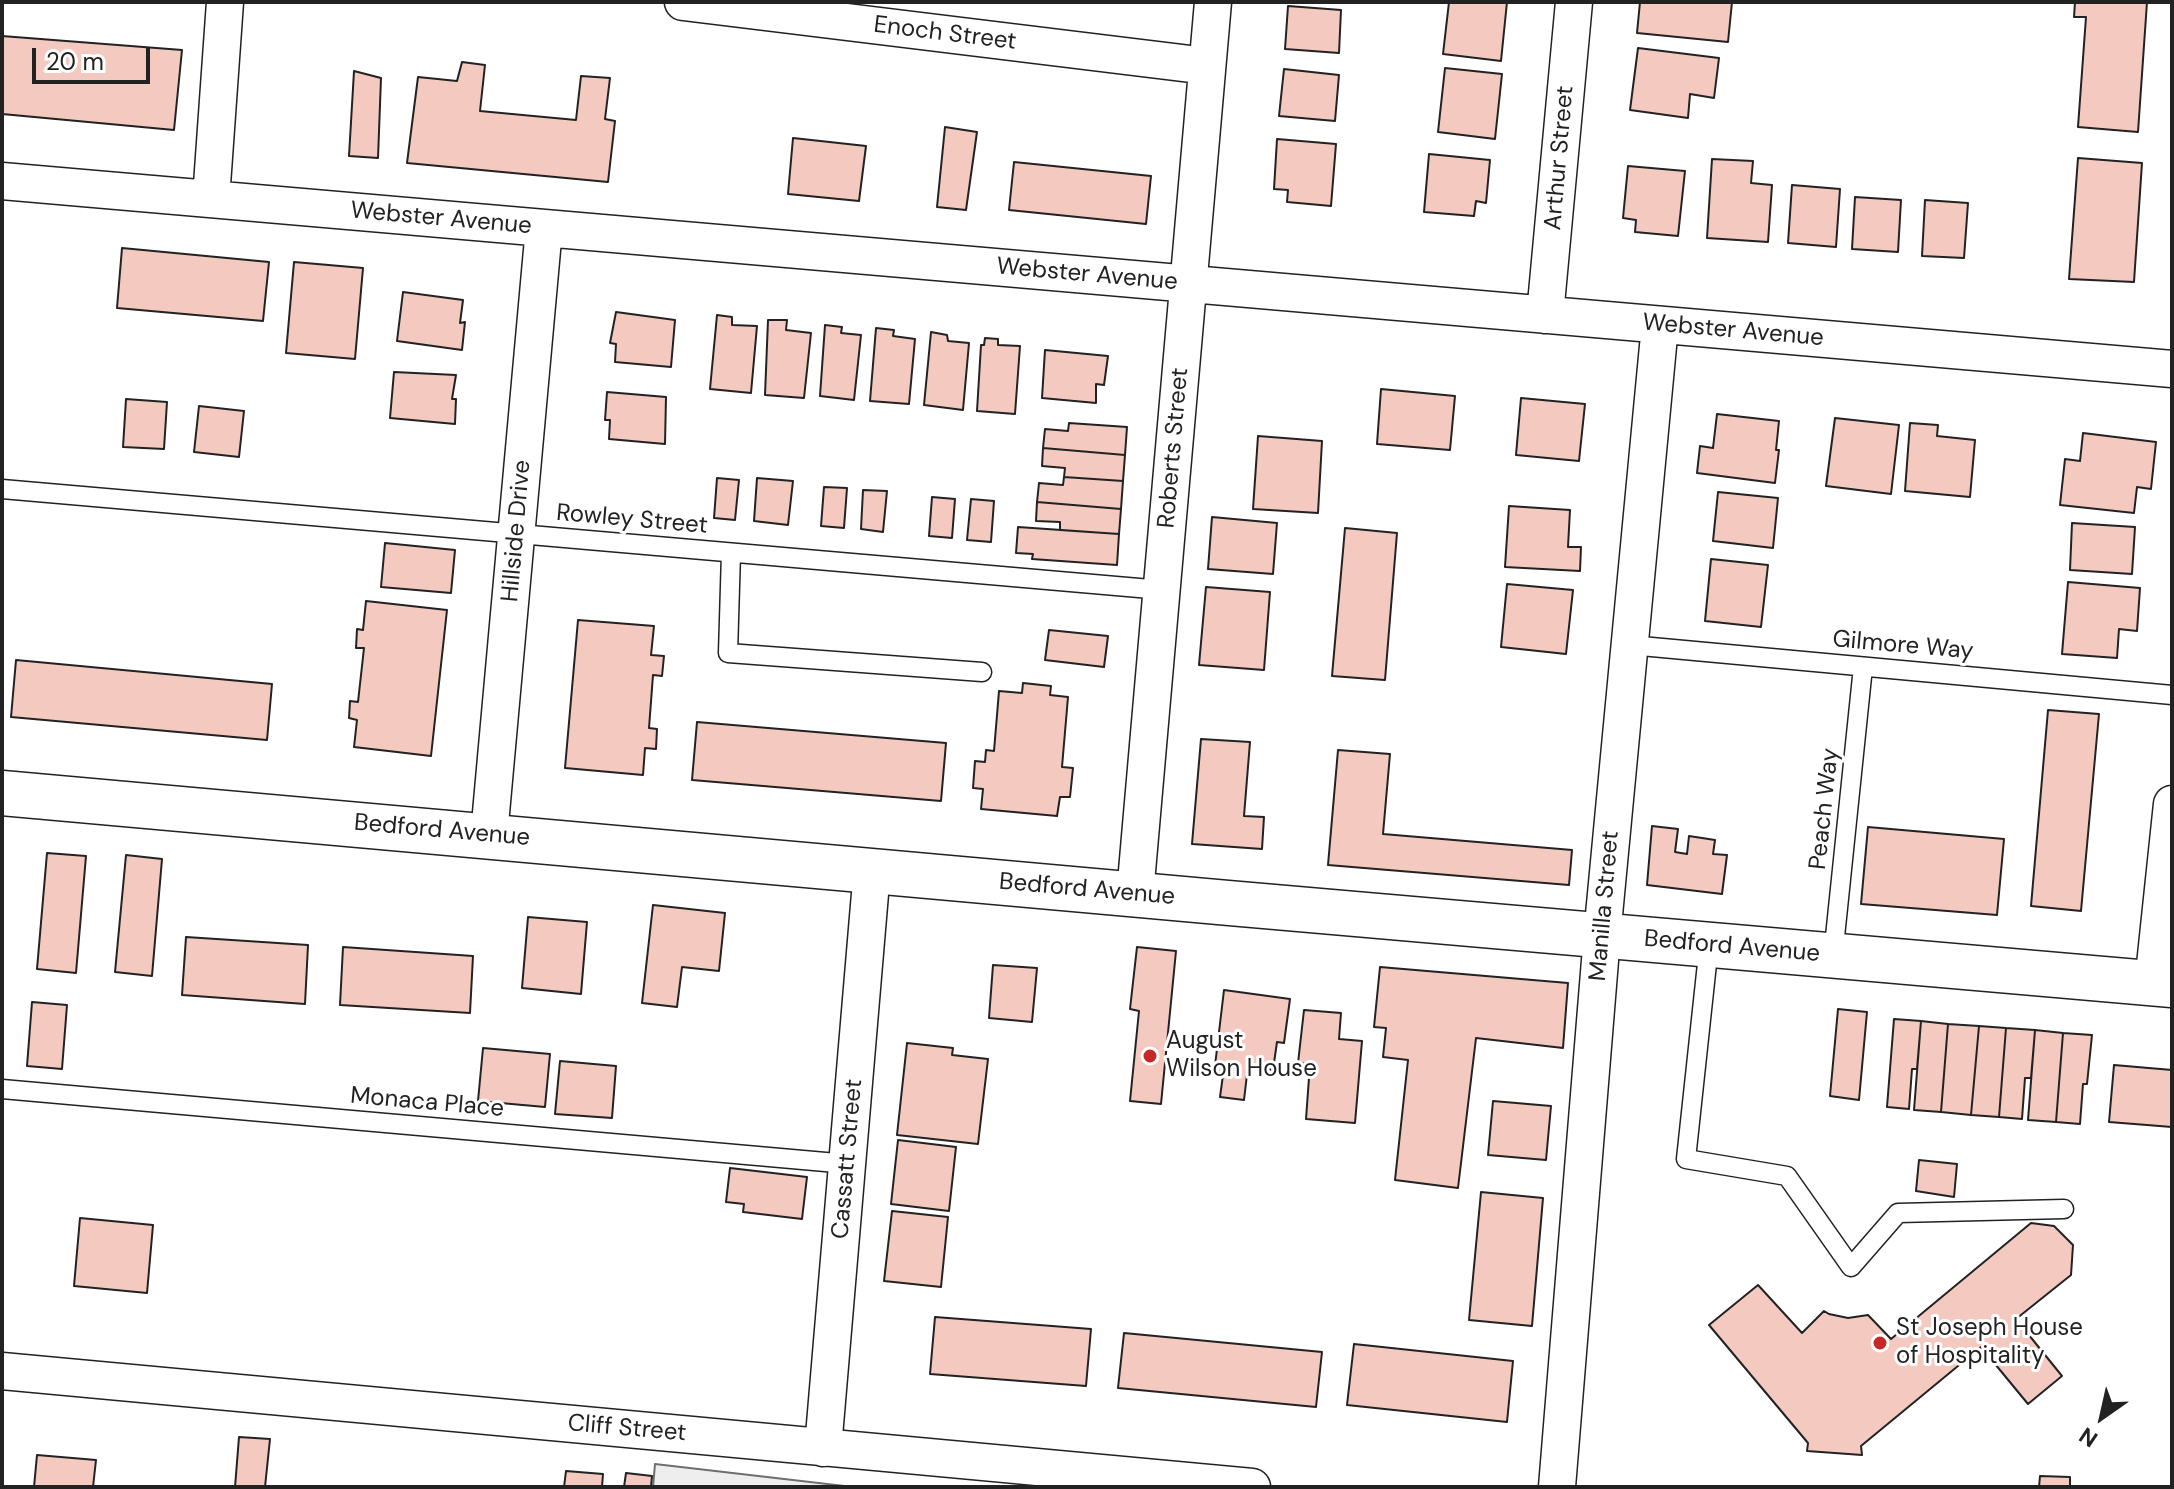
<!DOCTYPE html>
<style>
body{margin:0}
#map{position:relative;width:2174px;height:1489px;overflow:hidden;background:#fff;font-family:"DM Sans",sans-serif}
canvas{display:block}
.frame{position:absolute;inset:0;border:4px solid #222;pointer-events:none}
.north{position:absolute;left:2062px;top:1377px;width:80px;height:80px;-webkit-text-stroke:6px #fff;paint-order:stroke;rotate:214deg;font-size:22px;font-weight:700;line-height:32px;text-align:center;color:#222}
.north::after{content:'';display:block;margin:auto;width:28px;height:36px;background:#222;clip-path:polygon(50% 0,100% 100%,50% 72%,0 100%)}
.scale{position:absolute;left:32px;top:48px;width:118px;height:36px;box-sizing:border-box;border:4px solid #222;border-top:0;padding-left:10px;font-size:24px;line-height:28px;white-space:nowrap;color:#222;-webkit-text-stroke:6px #fff;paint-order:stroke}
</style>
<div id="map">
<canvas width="2174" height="1489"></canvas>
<div class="frame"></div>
<div class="north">N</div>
<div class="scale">20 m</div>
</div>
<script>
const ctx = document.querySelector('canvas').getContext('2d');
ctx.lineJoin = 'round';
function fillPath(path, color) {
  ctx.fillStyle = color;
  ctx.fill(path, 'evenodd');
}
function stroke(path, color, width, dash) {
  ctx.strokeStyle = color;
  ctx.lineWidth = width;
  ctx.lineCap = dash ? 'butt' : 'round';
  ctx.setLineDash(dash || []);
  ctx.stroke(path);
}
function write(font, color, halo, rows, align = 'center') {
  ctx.font = font + ' "DM Sans",sans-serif';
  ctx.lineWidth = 6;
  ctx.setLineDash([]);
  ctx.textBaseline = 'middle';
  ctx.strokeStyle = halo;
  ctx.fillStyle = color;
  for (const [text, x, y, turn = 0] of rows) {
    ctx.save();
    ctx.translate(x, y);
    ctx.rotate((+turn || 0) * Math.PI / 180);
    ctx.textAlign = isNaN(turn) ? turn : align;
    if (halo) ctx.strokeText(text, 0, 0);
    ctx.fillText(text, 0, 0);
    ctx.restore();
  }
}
const green = new Path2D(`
 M655,1464L853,1487H653Z`);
fillPath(green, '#eee');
stroke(green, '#6f6f6f', 2);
const building = new Path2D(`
 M1449,2H1507L1501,61L1443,54Z
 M1640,2H1732L1728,42L1637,33Z
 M2075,2H2147L2138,132L2078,127L2086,17H2074Z
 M1288,6L1341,10L1339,53L1285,49Z
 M2,36L182,50L174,130L2,114Z
 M1638,48L1719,58L1714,98L1690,94L1688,118L1630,110Z
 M462,62L485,65L480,111L576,120L581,76L610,78L605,119L615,121L608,182L407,163L418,77L457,81Z
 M1445,68L1502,74L1495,139L1438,132Z
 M1284,69L1339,75L1335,121L1279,116Z
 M354,71L381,78L378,158L349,156Z
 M945,127L977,132L966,210L937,207Z
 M793,138L866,146L859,201L788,194Z
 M1277,139L1336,144L1331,206L1287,202L1288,190L1274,189Z
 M1429,154L1490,160L1486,203L1476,201L1474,216L1424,212Z
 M2078,158L2142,163L2134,282L2069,279Z
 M1712,159L1753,161L1751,183L1772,185L1768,242L1707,238Z
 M1014,162L1151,176L1146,224L1009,210Z
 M1628,166L1685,171L1678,236L1635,232L1636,220L1623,218Z
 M1792,185L1840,189L1836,247L1788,243Z
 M1855,197L1901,200L1898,252L1852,249Z
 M1925,200L1968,203L1964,258L1922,256Z
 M122,248L269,262L263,321L117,308Z
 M294,262L363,268L355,359L286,353Z
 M403,292L463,300L460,323L465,322L462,350L397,341Z
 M616,312L675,320L671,367L615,362L616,344L610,343Z
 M717,315L732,317V325L757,326L751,393L710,389Z
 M768,320H787L786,330L811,333L804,398L765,395Z
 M825,325L842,327L841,333L861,335L854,400L820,396Z
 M876,328L894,330L893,336L915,339L909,404L870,401Z
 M931,332L947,335L948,341L969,343L963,410L924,405Z
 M985,338L998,339V345L1020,346L1015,414L977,411L981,345H984Z
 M1045,350L1108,356L1104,385L1096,384V403L1042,398Z
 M394,372L456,375L452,399H456L455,424L390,418Z
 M1381,389L1455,396L1450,450L1377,444Z
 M607,392L666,397L665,444L609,439L610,420H605Z
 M1521,398L1585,404L1579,461L1516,455Z
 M126,399L167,402L164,449L123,447Z
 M199,406L244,411L239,457L194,452Z
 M1717,414L1779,421L1776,450H1779L1775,483L1697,473L1700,446L1713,448Z
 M1835,418L1899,425L1891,494L1826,486Z
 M1069,423L1127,427L1125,455L1043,448L1045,429L1068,431Z
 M1910,423L1938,425L1937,436L1975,440L1970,497L1905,491Z
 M2083,433L2156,442L2151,489L2137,487L2134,513L2060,505L2065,459L2080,461Z
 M1258,436L1322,441L1318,513L1253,509Z
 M1043,448L1125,455L1123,481L1064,477L1065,468L1042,466Z
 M1064,477L1123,481L1121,509L1037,502L1039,483L1063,485Z
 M717,478L739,480L735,520L714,518Z
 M757,478L793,481L788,525L754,521Z
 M824,487L847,488L844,528L821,526Z
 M863,490L887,491L883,532L861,529Z
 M1718,492L1778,498L1773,548L1713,541Z
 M932,497L955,499L952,538L929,536Z
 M971,499L994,501L991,542L967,540Z
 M1037,502L1121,509L1119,534L1060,530V522L1036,521Z
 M1509,506L1570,510L1568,547H1581L1580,571L1505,567Z
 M1212,517L1277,523L1273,574L1208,569Z
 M2072,523L2135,527L2132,574L2070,570Z
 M1018,527L1119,534L1117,565L1032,559L1033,554L1016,553Z
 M1345,528L1397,533L1385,680L1332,676Z
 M385,543L455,550L451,593L381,587Z
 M1711,559L1768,565L1761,627L1705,621Z
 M2068,582L2140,588L2137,631L2119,629L2117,658L2062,654Z
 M1507,584L1573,590L1566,654L1501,647Z
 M1206,587L1270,592L1264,670L1199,665Z
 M366,601L447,610L431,756L354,747L357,720L349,718L350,701L358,702L364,648H356L357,629L363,630Z
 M578,620L654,626L651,655L664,656L662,676L653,675L649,728L657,729L656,749L645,748L643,775L565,768Z
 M1049,630L1108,636L1104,667L1045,660Z
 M16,660L272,684L267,740L11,717Z
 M1023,683L1051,686L1050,695L1068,697L1062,767L1073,768L1070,797H1060L1057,816L981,809L983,789L973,788L975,761L985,762L986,750L994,751L999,691L1022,693Z
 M2048,710L2099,714L2081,911L2031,906Z
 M697,722L946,743L941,801L692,780Z
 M1201,739L1250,742L1244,816L1264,817L1262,849L1192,844Z
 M1338,750L1390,754L1383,834L1572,850L1569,885L1328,865Z
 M1652,826L1678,829L1675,852L1687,854L1689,836L1715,840L1713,854L1727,855L1722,894L1647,885Z
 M1868,827L2004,839L1997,915L1861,904Z
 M47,853L86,856L76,973L37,969Z
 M126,855L162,859L152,976L115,972Z
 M653,905L725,913L719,971L682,967L677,1007L642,1003Z
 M528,917L587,922L581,994L522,988Z
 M186,937L308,945L305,1004L182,995Z
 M343,947L473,956L470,1013L340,1005Z
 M1137,947L1176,951L1161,1104L1130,1101L1139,1011L1130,1009Z
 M993,965L1037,968L1032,1022L989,1018Z
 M1380,967L1568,983L1563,1048L1476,1038L1458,1188L1395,1180L1408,1060L1383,1057L1386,1028L1374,1027Z
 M1224,990L1290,999L1284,1043L1277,1042L1273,1070L1248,1066L1244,1100L1220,1097L1223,1075L1214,1074Z
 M32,1002L67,1005L62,1069L27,1066Z
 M1838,1009L1867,1012L1859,1100L1830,1096Z
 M1304,1010L1341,1013L1339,1039L1362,1041L1355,1123L1306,1119L1310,1064L1298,1063Z
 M1894,1019L1921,1021L1917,1069H1912L1909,1109L1887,1107Z
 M1921,1021L1948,1024L1941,1112L1914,1110Z
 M1948,1024L1979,1026L1971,1115L1941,1112Z
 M1979,1026L2006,1028L1999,1117L1971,1115Z
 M2006,1028L2035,1030L2031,1078H2025L2022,1119L1999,1117Z
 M2035,1030L2063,1033L2056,1122L2028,1120Z
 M2063,1033L2092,1035L2087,1084H2083L2080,1124L2056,1122Z
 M907,1043L953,1048L952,1055L988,1059L978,1144L897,1135Z
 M483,1048L550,1054L545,1107L478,1101Z
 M560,1061L616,1066L612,1118L555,1114Z
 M2114,1065L2172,1070V1127L2109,1122Z
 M1493,1101L1551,1106L1546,1160L1488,1155Z
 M898,1140L956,1147L949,1211L891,1204Z
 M1919,1160L1957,1164L1954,1197L1916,1191Z
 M730,1168L807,1177L802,1219L743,1212L744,1204L726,1202Z
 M1481,1192L1543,1198L1532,1326L1469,1320Z
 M892,1211L948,1217L941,1287L884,1281Z
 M80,1218L153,1225L147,1293L74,1286Z
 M2031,1223L2054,1226L2073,1245L2071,1275L2016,1319L2062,1376L2028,1404L1981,1347L1861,1446L1862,1455L1807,1451L1808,1443L1709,1325L1758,1285L1802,1333L1824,1311L1829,1314L1848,1318L1868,1315L1891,1339Z
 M935,1317L1091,1329L1086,1386L930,1374Z
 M1124,1333L1322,1352L1316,1407L1118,1388Z
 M1354,1344L1513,1361L1507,1422L1347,1405Z
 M239,1437L270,1439L265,1487H235Z
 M37,1455L96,1460L93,1487H34Z
 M566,1471L603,1474L602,1487H564Z
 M626,1473L652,1476L651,1487H624Z
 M2040,1476L2070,1477V1487H2039Z`);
fillPath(building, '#f3c9c0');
stroke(building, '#222', 2);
const service = new Path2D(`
 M2,489L1162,590
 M731,553L728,653L982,672
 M1630,645L2172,695
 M1709,945L1686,1159L1787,1176L1851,1267L1898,1213L2064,1209
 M1833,956L1863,667
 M2,1089L848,1164`);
const minor = new Path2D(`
 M683,2L1207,66
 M2,181L2172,369
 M211,199L225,2
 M1545,315L1574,2
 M489,835L544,228
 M1135,894L1213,2
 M2153,984L2172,804
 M2,1371L1252,1487
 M823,1448L872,870
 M1557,1487L1602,936L1660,325`);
const tertiary = new Path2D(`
 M2,793C726,855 1448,926 2172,985`);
stroke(service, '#222', 21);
stroke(minor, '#222', 39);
stroke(tertiary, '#222', 47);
stroke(service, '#fff', 18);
stroke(minor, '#fff', 36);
stroke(tertiary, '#fff', 44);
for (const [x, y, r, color] of [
 [1150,1056,8,"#c62828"],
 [1880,1343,8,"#c62828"]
]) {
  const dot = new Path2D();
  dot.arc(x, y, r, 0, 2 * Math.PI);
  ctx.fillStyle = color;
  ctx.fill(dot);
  stroke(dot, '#fff', 3);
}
write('24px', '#222', '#fff', [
 ["Enoch Street",945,34,7],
 ["Arthur Street",1560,158,-85],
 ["Webster Avenue",441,219,5],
 ["Webster Avenue",1087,275,5],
 ["Webster Avenue",1733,331,5],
 ["Roberts Street",1174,448,-85],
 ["Rowley Street",632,520,5],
 ["Hillside Drive",517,531,-85],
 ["Gilmore Way",1903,646,5],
 ["Peach Way",1825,809,-84],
 ["Bedford Avenue",442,831,5],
 ["Bedford Avenue",1087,890,5],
 ["Manilla Street",1605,906,-85],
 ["Bedford Avenue",1732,947,5],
 ["Monaca Place",427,1103,5],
 ["Cassatt Street",848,1159,-85],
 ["Cliff Street",627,1429,5]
]);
write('24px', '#222', '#fff', [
 ["August",1166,1042],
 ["Wilson House",1166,1070],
 ["St Joseph House",1896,1329],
 ["of Hospitality",1896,1357]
], 'left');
</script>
